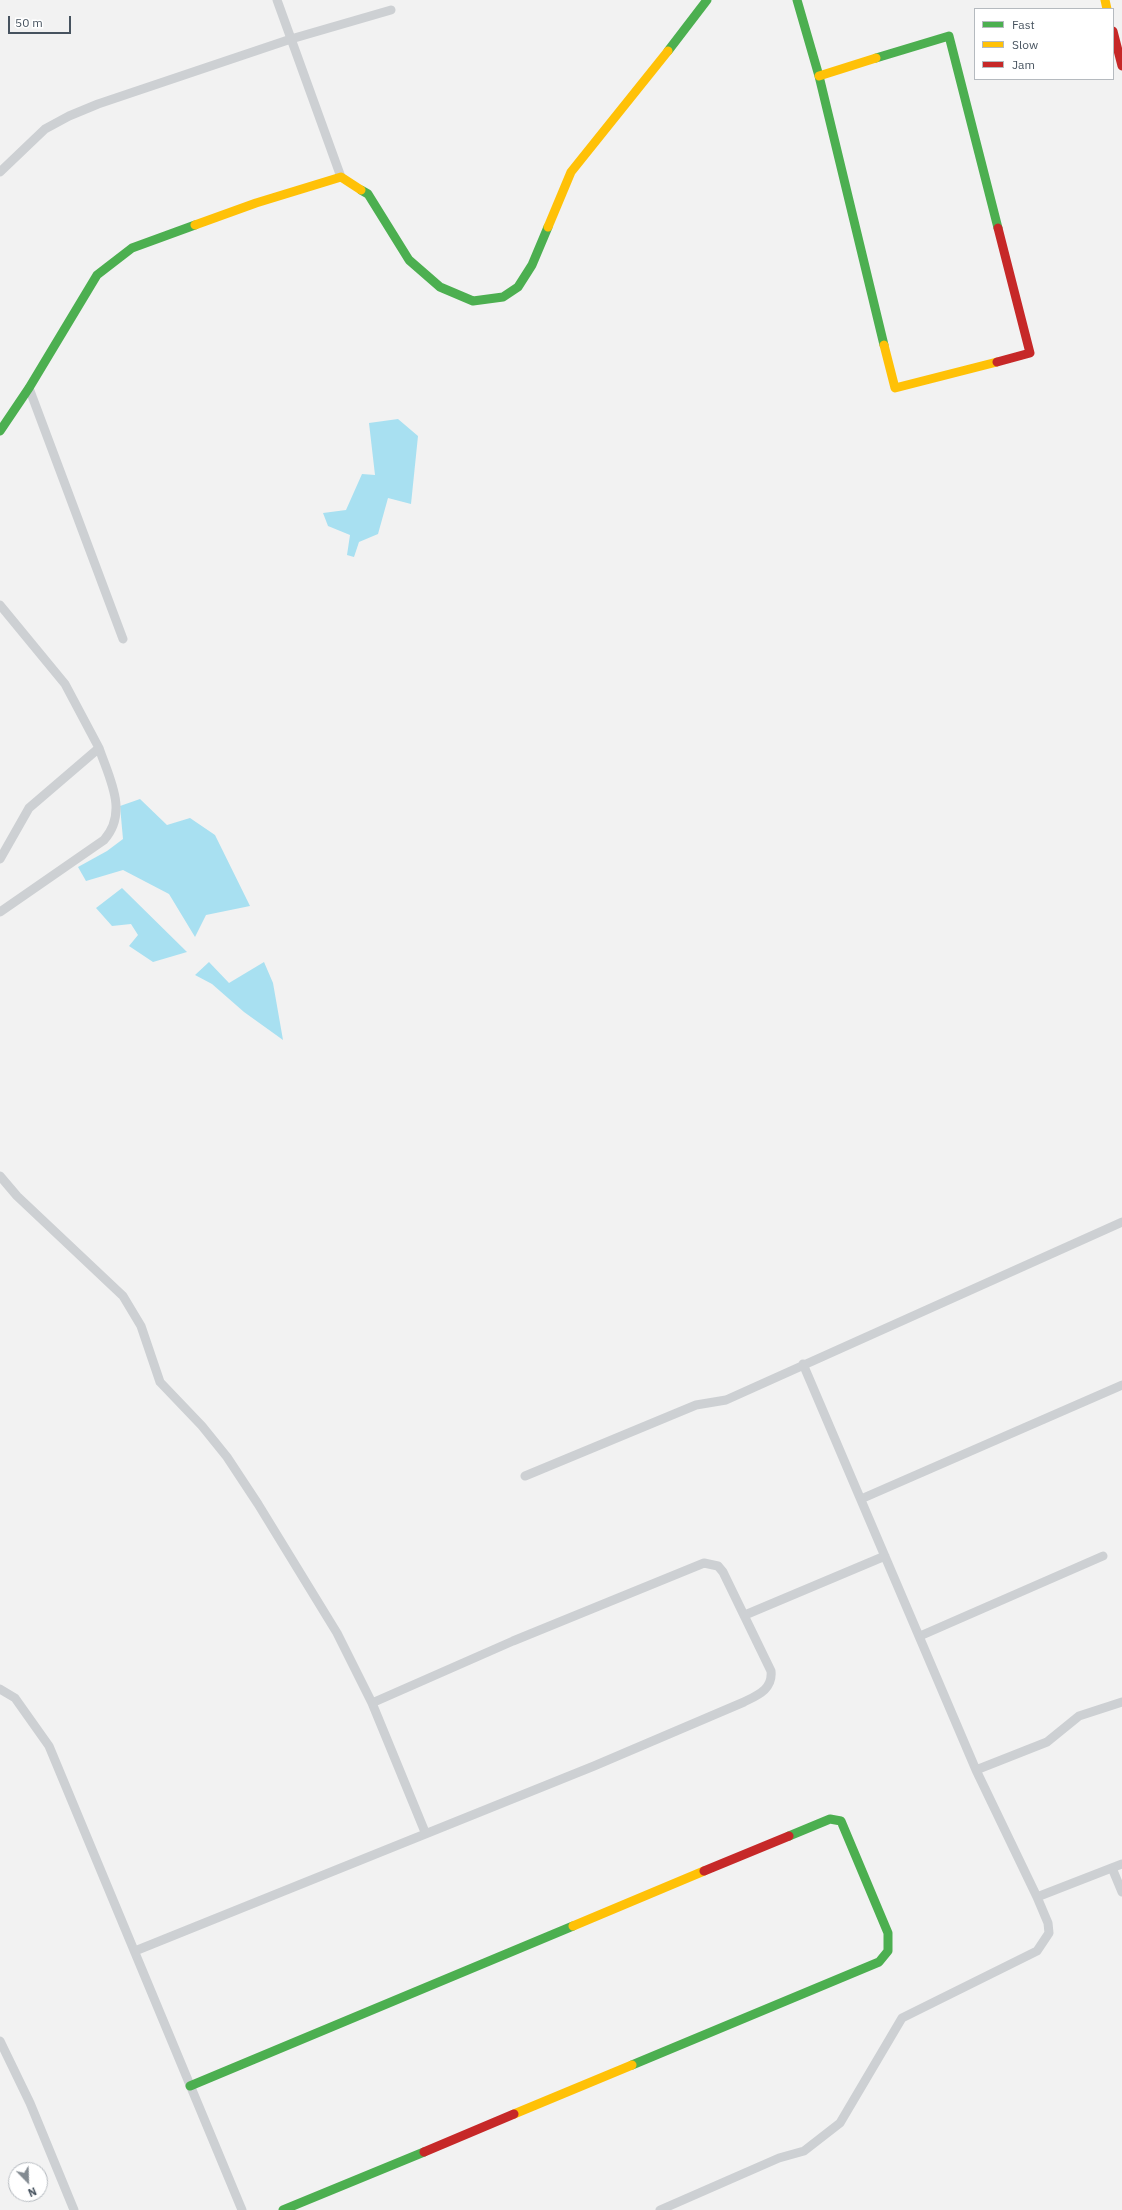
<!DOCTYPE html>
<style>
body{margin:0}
#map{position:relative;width:1122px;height:2210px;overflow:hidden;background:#f2f2f2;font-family:"IBM Plex Sans",sans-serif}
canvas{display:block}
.legend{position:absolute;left:974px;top:8px;width:140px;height:72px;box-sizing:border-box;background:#fff;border:1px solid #b5babf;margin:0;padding:5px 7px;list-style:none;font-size:12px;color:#47535f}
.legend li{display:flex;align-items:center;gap:8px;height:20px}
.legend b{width:20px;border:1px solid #b5babf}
.north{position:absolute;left:8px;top:2162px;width:40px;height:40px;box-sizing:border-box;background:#fff;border:1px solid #b5babf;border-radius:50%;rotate:157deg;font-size:11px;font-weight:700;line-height:16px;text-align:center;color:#47535f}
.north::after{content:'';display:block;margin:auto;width:14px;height:18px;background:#838b92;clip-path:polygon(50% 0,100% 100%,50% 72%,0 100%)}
.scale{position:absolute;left:8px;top:16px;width:63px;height:18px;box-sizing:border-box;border:2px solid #47535f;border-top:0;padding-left:5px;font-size:12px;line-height:14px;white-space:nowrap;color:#47535f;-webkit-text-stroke:3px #fff;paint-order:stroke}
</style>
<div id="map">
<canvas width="1122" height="2210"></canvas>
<ul class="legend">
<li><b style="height:5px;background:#4caf50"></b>Fast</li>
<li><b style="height:5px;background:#ffc107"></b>Slow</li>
<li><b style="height:5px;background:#c62828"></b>Jam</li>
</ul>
<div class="north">N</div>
<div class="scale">50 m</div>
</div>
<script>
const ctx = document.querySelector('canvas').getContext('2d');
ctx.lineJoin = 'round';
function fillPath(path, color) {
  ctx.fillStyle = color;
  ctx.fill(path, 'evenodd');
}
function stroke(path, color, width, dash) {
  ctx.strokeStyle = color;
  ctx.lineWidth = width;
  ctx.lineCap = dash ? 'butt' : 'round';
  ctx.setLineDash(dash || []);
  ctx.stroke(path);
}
fillPath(new Path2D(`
 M398,419L418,436L411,504L388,498L378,534L359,542L354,557L347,555L350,535L328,526L323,513L346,510L362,474L375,475L369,423Z
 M140,799L167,825L190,818L215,835L250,906L206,915L195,937L169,894L123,870L86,881L78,867L107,851L123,839L120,806Z
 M122,888L187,952L153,962L129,946L138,935L131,924L112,926L96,908Z
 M209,962L229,983L264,962L273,983L283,1040L244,1012L212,984L195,975Z`), '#a8e0f1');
stroke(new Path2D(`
 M277,0L341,177
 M0,172L45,129L69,116L98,104L291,39L391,10
 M29,388L123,639
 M0,605L65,684L99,748L29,808L0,859
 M0,912L104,840C129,812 109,778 99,748
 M0,1176L17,1196L123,1296L141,1326L160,1382L202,1426L227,1457L258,1504L337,1633L372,1703L425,1832
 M525,1476L696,1405L726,1400L1122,1222
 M861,1499L1122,1385
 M745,1615L885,1556
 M920,1636L1103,1556
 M0,1689L15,1698L49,1746L242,2210
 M976,1770L1047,1742L1079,1716L1122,1702
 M1112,1868L1122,1892
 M1037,1897L1122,1864
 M135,1951L594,1766L744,1702C758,1695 773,1689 771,1671L723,1572L718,1566L704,1563L513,1641L372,1703
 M0,2041L30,2103L74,2210
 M660,2210L779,2158L804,2151L840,2123L902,2018L1037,1951L1049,1933L1048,1923L1037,1897L976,1770L803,1364`), '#cdd0d3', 9);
stroke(new Path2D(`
 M797,0L819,76L884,345
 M668,51L707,0
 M876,58L949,36L998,228
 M361,190L368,194L409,260L440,287L473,301L503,297L518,287L532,265L548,227
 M0,431L29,388L97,275L132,248L195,225
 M632,2065L879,1962L888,1951V1933L841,1821L830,1819L789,1836
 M190,2086L573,1926
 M283,2210L424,2152`), '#4caf50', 9);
stroke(new Path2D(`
 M1105,0L1107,9
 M819,76L876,58
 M195,225L256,203L341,177L361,190
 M548,227L571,172L668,51
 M884,345L895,388L997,362
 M573,1926L704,1871
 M514,2114L632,2065`), '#ffc107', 9);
stroke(new Path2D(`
 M1113,31L1122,66
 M997,362L1030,353L998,228
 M704,1871L789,1836
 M424,2152L514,2114`), '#c62828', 9);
</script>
